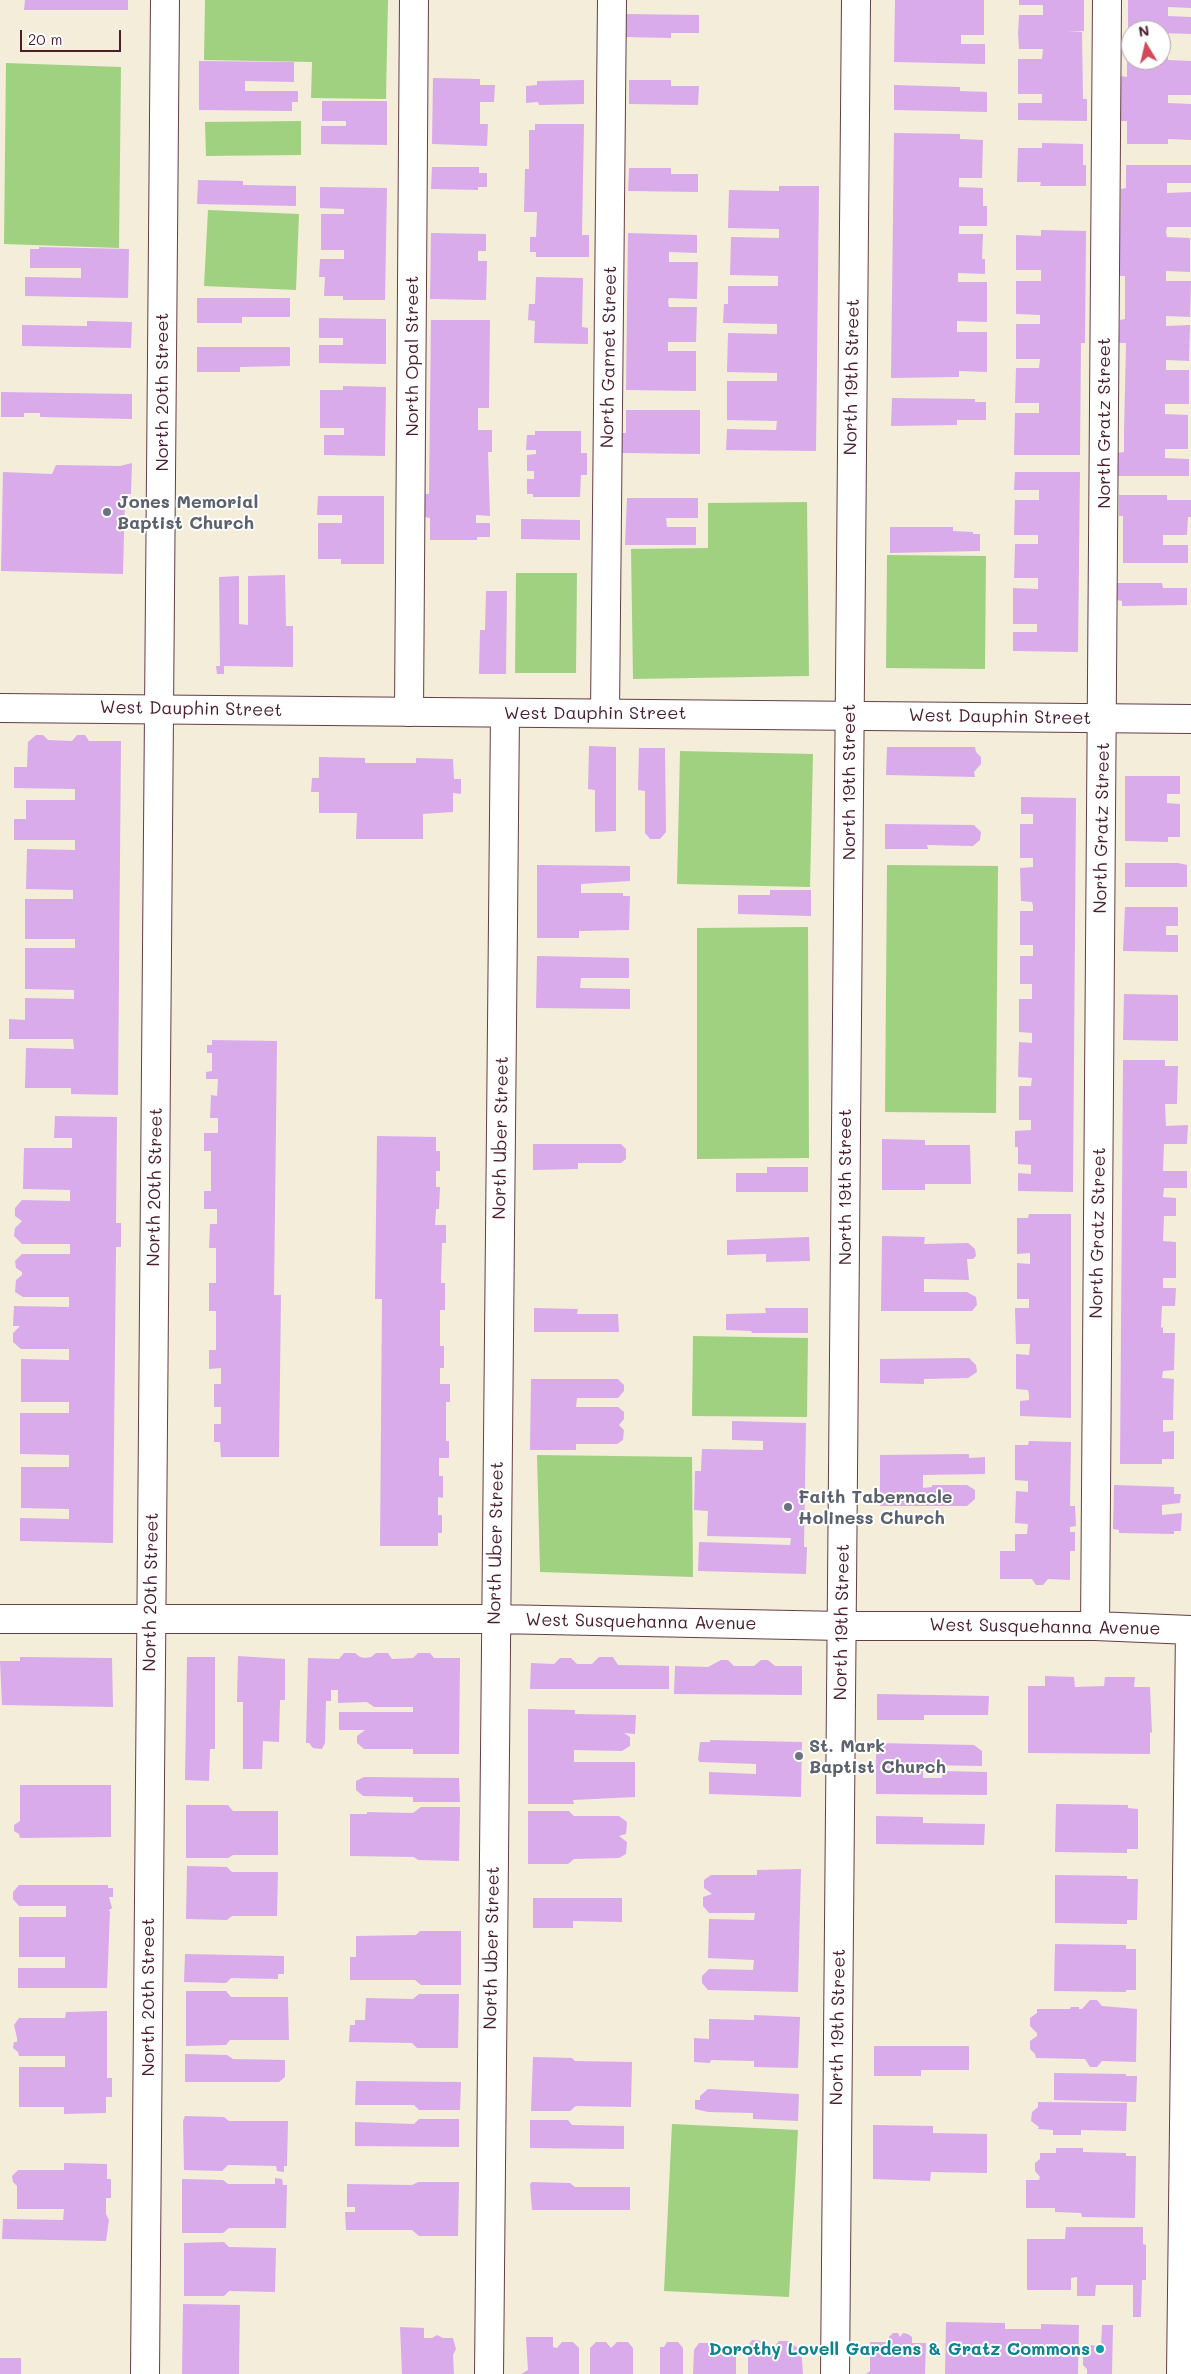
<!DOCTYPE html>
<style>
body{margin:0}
#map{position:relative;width:1191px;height:2374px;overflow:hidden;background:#f4edda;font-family:Mali,sans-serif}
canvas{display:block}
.north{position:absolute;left:1121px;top:20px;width:50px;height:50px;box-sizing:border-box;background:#fff;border:1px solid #b7a5aa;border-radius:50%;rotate:351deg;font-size:14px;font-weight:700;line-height:20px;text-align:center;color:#4a1f2b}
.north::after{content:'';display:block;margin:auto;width:18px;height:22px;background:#d1495b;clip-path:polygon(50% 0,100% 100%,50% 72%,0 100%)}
.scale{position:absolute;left:20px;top:30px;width:101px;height:22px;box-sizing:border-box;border:2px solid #4a1f2b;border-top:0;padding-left:6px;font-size:15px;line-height:18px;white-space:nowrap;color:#4a1f2b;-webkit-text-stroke:4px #fff;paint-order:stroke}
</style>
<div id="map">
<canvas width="1191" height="2374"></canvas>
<div class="north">N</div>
<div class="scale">20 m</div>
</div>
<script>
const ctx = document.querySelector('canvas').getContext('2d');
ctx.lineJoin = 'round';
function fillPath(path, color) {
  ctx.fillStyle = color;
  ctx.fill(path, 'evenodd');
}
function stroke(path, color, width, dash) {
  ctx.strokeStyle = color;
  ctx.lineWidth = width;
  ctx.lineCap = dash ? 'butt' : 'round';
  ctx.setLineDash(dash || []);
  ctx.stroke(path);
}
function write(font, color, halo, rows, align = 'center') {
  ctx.font = font + ' Mali,sans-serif';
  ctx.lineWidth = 4;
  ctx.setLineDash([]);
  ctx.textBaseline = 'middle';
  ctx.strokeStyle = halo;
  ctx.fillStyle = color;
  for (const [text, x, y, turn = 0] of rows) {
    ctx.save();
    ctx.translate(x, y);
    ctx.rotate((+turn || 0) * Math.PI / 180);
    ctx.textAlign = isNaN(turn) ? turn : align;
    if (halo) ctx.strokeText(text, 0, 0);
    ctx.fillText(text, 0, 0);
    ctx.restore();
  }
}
fillPath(new Path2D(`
 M205,0H388L386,99L311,98L312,62L204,60Z
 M6,63L121,67L119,248L4,244Z
 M301,121V155L206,156L205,122Z
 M208,210L299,214L296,290L204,286Z
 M807,502L809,676L633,679L631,549L708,548V503Z
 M887,555L986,556L985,669L886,668Z
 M516,573H577L576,673H515Z
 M680,751L813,754L810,887L677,884Z
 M887,865L998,866L996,1113L885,1112Z
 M808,927L809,1158L697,1159V928Z
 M693,1336L808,1338L807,1417L692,1416Z
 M537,1455L692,1457L693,1577L540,1572Z
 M672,2124L798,2130L789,2297L664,2291Z`), '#a0d181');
fillPath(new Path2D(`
 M25,0H128V10H24Z
 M895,0H984V35H961V44H985V64L894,62Z
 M1019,0H1084V31L1068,32H1082L1083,99H1087V121L1018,120V103H1042V94H1018V59H1042L1043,49H1019L1018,33L1019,15H1043V5H1019Z
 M1128,0H1191V8L1168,7V16L1191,17V34L1161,33V30H1131V33H1128Z
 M625,14L699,15V33H671V38L625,37Z
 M1127,54H1131V60H1161V55H1168V60L1191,61V95H1168V103L1191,104V140L1168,139V144H1127V121H1120L1121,76L1127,77Z
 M199,61L294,62V82L245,81V91H298V102H292V111L199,110Z
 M433,78L480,79V85H495L494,102H480V124H488L487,146L432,144Z
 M584,80V104L539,105L538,102L526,103V86L537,85V81Z
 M629,80H671V86H699L698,105L629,104Z
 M894,85L960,87V91L987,92V112L894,110Z
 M322,101H387V145L321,144V126H346V121H322Z
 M535,124H584L582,235H589V257H536V252H530V237H536L537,212H524L525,169H529V130H535Z
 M894,133L960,134V139L983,140L982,178H959V187L983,188V206H987V226H959V234H983L982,259H985V274L958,273V282H987V322L957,321V332H987V372L959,371V377L891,378Z
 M1042,143L1083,144V165H1086V186H1040L1041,182H1017L1018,148H1042Z
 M1126,165H1191V183H1167V193L1191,192V227H1167L1166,232L1167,237L1190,238V272L1166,271V281H1191L1190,317L1166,316V326L1190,325L1189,361L1166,360V370H1189V404H1165V414L1188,415V449H1165V458L1189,459V476H1117V453L1124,452V432L1126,343H1119L1120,320L1125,319V276H1119L1121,189L1126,188Z
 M432,167H479V173H487V187H478V190L431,189Z
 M629,168H671V174H698V192L628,191Z
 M198,180L243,181V185L296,186V206L197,204Z
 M779,186H819L816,451L726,450L727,429L776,430L777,421L727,420V381H777V373L727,372L728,333L777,334V324L723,323L724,304H728V286H778V276L730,275L731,237L779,238V229L728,228L729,190L779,191Z
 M320,187L387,188L385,300H343V296H324L325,277H319L320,259H344V250H321V214H344V209L320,208Z
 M1041,230L1086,231L1085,343H1081L1080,455H1014L1015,413H1039V403H1015L1016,368H1039L1040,359H1016V324H1040V315L1016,314V281H1041V270H1016V235L1041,236Z
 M431,233L486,234V251H478V261H487L486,300L430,299Z
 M628,233L697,235V253L669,252V262H698L697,299L669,298L668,302L669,307H697L696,342H668V351H696V391L626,390Z
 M39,247L129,249L128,298L25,296V277L81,278V268H30V249H39Z
 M536,277L583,278L582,327L588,328V344L534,343L535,321L528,320L529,304H535Z
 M197,298H290V317H242V323H197Z
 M319,318L386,319V364L319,363V345H343V338H319Z
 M431,320H490L489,408H478V430H492V452H488L490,516L476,515V523H490V537H477V540H430V518L425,517V494H429Z
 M87,321L132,322L131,348L22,346V325L87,326Z
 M197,347H290V366L240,367V372H197Z
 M343,386L386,387L385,456L324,455V435H344V428H320V390H343Z
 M1,392L132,394V419L40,417V413H24V417H1Z
 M892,398L975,399V402H986V420H957V425L891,426Z
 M626,410H700V454L621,453V433H626Z
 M535,431H581V453H587V475H581L580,497H533V494H527V479H534V471H527V455L536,454V450H526L527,435H535Z
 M132,463L131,494H125L123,574L1,571L3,472L52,474L56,465L120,466Z
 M1015,472H1080L1078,652L1013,651V632H1037V624H1013V588L1038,589V578H1014L1015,544H1038V535H1014L1015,500H1039V490H1014Z
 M1119,495H1167V500H1191V517H1188L1187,535H1163V545H1188V563H1123V516H1119Z
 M318,496H384V564H341V559H318V523H342V515H317Z
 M627,498H698V518H666L667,527H696V545H625Z
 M521,519L580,520V540L521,539Z
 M890,527H953V531L973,532V534H980V551L890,553Z
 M285,575L286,626H293V667L224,666V674H217L216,666H220L219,577L239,576V624L248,625V576Z
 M1117,583H1162L1163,588H1187V605L1122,606V601L1117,600Z
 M486,591H507L506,674H479L480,630H485Z
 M36,735H43L48,740L72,741L77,735H85L89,741H121L118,1095L71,1094V1088H25L26,1048L74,1049L73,1039H9V1019L25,1020V998L74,999V990L25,989V948H75V939H25V899H73V890L26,889L27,849L75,850V840H14V819H26V800H75V789L14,788V767H27L28,742Z
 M589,746L616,747V831L595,832V790L588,789Z
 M887,747H975L976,752L981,757V764L974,772L975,777L886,775Z
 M639,748H665L666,832L660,839H650L645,833V791L638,790Z
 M319,757L365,758V763H416V758L453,759L454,779H461V794L453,793V812L423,814V839H356L357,813H319V792H311L312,778H319Z
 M1125,776H1180V794H1167V803L1180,804V837H1168V842L1125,841Z
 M1021,797L1076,798L1073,1192L1018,1191V1173L1031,1174V1165L1018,1164V1147H1015V1131L1031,1130V1120H1019V1086H1031L1032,1078L1018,1077L1019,1042L1032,1043V1033L1019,1032V999H1032V984H1020V956H1033V945H1020V911H1033V906L1032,902L1021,901L1020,868L1033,867V858H1020V824H1033V814H1021Z
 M885,824L974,825L981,832L980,840L973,846L927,845L928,849H885Z
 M1125,863H1178L1187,865V887H1125Z
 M537,865L630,866V881L581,884V893H623V896H630L629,930L579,931V938H537Z
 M770,890H811V916L738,914V895H770Z
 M1125,907H1178V926H1166V935H1178V952L1123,951Z
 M537,956L629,958V978H581L580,988L630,989V1009L536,1008Z
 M1124,994L1178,995V1041L1123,1040Z
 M212,1040L277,1041L274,1295H281L279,1457H221L220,1442H214V1424H221V1407H214V1384H221V1368L209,1369V1350H216V1311H209V1283H216V1248H209L210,1224H217V1209H204V1191H211V1151H204V1133H218V1118H210L211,1095L217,1096L218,1079H206V1072L212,1071V1053H207V1045H212Z
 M1123,1060H1165V1066H1178L1177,1104H1165L1166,1126L1188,1125L1187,1144H1164L1163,1171H1187V1188H1164L1163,1197L1176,1198V1216H1164L1163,1241L1176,1242V1278H1163V1288H1176L1175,1306H1162L1161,1328L1163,1327V1333H1175L1174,1370L1163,1371L1162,1378L1174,1379L1173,1420H1163V1432L1174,1431V1459H1162V1464H1120Z
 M55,1116L117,1117L116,1223H121V1247H116V1249L113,1543L20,1541V1518L69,1519V1509L21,1508V1467H69V1455L20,1454V1413H69V1402H21V1359L69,1360V1349H21L13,1342V1333L20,1326H13L14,1306L69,1307V1297H23L15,1292L16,1280L22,1275V1272L16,1268L15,1261L22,1254H70V1244H22L14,1236L15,1228L22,1221L15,1216V1208L22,1200L70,1201V1190L23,1189L24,1148H72V1138H54Z
 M377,1136L436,1137V1151H440V1171H436V1187H440L439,1209H436L435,1225H446V1243H442L441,1283H445V1310H440V1346H444V1368H440V1384H450V1402H446V1441H449V1458H439V1476H443V1498L438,1497V1515H442V1533H438V1546H380L382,1299H375Z
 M882,1139L925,1140V1145H970L971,1184H925V1190H882Z
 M533,1144H621L626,1149V1159L621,1163H578V1169L533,1170Z
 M767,1167H808V1192H736V1173H767Z
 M1029,1214H1071V1418L1020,1416V1401L1029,1400V1395L1028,1390L1016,1389V1354L1029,1355L1030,1344H1016L1015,1308H1029V1299H1017V1263L1030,1264V1253L1017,1254V1218H1028Z
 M882,1236L925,1237L924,1244L968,1243L975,1249L976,1256L973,1259H967L969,1280L924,1279V1292H967L976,1297L977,1305L972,1311H881Z
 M809,1237L810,1261L766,1262V1254L727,1255V1240Z
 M534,1308L578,1309L577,1314H618L619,1332H534Z
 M765,1308H808V1333H752L751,1331L726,1330V1314L766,1313Z
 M969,1358L976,1365L977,1372L968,1378L924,1379V1384L880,1383V1359Z
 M531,1379H618L624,1385V1391L618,1398H577L576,1407H618L624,1412V1419L619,1425L624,1430L623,1440L617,1444H576V1450H530Z
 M732,1421L806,1423L804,1547H807L806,1574L698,1571L699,1542L790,1545L791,1538L707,1536L708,1511L694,1510L695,1471H701L702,1449L763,1450V1441L732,1440Z
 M1029,1441L1071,1442L1070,1506H1075L1076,1526L1070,1527V1532H1075V1551H1070V1580L1048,1579L1043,1585H1036L1032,1579H1000V1551H1015V1534H1027L1028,1524L1015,1523L1016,1491L1028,1492V1481L1015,1480V1445H1028Z
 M969,1454V1458L985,1457V1474L923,1475V1488L932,1487V1485H967L975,1490V1499L967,1506H880V1455Z
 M1114,1485L1174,1487V1494H1181L1180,1503L1162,1505V1515L1182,1513L1181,1531H1174V1534L1119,1533V1530L1113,1529Z
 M344,1653H355L360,1657L365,1658L371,1657L376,1653H388L392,1659L413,1658L418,1653H430L434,1658H460L459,1754H413V1749H364L357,1743V1736L365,1730H339V1712H413V1707H374L367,1702L338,1703V1690H331V1701H326L325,1743L322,1749L313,1748L309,1743H306L308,1658L339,1659Z
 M238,1656L285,1659V1700H280L279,1742L263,1741L262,1769H243V1702H237Z
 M20,1657L112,1658L113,1707L2,1705L0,1661H20Z
 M187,1657H215V1749H210L209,1781L185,1780Z
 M599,1657H613L618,1665L669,1666V1689H530L531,1663L554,1664L560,1658H571L577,1664H592Z
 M721,1660H728L734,1666H754L761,1660H768L775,1666H802V1695L674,1694L675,1666L708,1667Z
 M1045,1676L1074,1677L1075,1687L1104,1686L1105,1677H1135L1134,1687H1150L1152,1733L1150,1732V1754L1028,1753V1686H1045Z
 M877,1694L989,1696L988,1715H924V1720H877Z
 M528,1709L575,1710V1714L636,1715L635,1734L624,1733L630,1737V1746L622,1751L574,1750V1762H635V1797L573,1800L574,1804H528Z
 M710,1740L802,1742L801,1797L709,1794V1772L756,1774V1764L700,1762L698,1760L700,1742H710Z
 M876,1743L974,1745L982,1751V1766L923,1765V1778H942V1771L987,1772V1795L876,1794Z
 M364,1777L459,1778L460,1802H413V1797L363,1796L356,1790V1781Z
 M20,1785H111V1837L20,1838L19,1834L14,1831V1825L20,1821Z
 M1056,1804L1128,1805V1808L1138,1809V1849H1127V1853L1055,1852Z
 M186,1805H228L233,1811H278V1855H233L228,1858H186Z
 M421,1807H460L459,1861L418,1860L414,1857L350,1856V1814H367V1812L413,1813Z
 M528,1811H569L574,1816H619L627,1822L626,1834L619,1836L627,1842L626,1854L619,1858L574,1859L568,1864H528Z
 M876,1816L923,1817V1823L985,1824L984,1845L876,1844Z
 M187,1866L227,1867L232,1872H278L277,1916H232L227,1920L186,1919Z
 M801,1869L798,1992L708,1990L702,1983V1976L709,1969L753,1970L754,1960L708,1958L709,1919L754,1920L755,1913H709L703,1906V1897L712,1894L704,1888V1880L711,1875H757V1870Z
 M1055,1875L1127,1876V1879H1138L1137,1920H1127V1924L1055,1923Z
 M19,1885H108V1888H113V1897H109L112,1908L108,1911H110L107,1988H18V1968H65V1957H19V1917H66V1906H19L13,1899V1892Z
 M533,1898H622V1922L573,1921V1928H533Z
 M420,1931H461V1985H421L415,1980H350V1957H356V1936L416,1935Z
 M1055,1944L1126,1945V1949H1136V1990H1126V1992L1054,1991Z
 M185,1954L284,1956V1974H278V1979L231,1978L226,1983L184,1982Z
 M186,1991H226L231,1997H288L289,2040H230L226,2045L186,2046Z
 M419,1994H459L458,2048H417L412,2043L349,2042L350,2025H355V2020H365L366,1998L413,1999Z
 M1090,2000H1097L1102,2006L1137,2009L1136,2062L1102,2061L1097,2067H1090L1085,2059L1036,2058L1035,2054L1030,2049V2041L1037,2036V2033L1030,2026V2018L1037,2013V2009H1070L1071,2007H1079V2009H1082Z
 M107,2011V2078H112V2097H106V2113L64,2114V2107H19V2067H65V2056H19L18,2052L13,2048L14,2042H17V2038L14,2025L19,2018H65L66,2012Z
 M754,2015L800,2017L798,2068L754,2067V2061L711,2060L710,2063L694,2062V2038L709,2039V2019L754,2020Z
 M874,2046H969V2070H921V2076H874Z
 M185,2054L227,2055L233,2059L285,2060V2077L279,2082H185Z
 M533,2057L572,2058L575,2061L632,2062L631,2107L576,2106L570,2111H531Z
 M1054,2073L1126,2074V2076H1137L1136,2102L1054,2100Z
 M356,2081L461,2082L460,2110H419L414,2105H355Z
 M708,2089L799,2094L798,2121L753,2119V2113L708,2112L695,2109V2100H700V2096Z
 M1038,2102L1127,2103L1126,2131L1081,2130V2135H1053V2130L1038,2129L1039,2127L1031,2121L1032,2112L1038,2107Z
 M185,2116L224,2117L229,2121H288L287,2166H284V2172L277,2171L276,2166L228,2165L222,2171L184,2170L183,2121Z
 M419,2119H459V2147L355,2146V2122L414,2124Z
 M530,2120H568L572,2125L624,2126V2149L530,2148Z
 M873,2125L933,2126V2133L987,2134V2173L931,2172L930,2181L873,2179Z
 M1056,2148H1083V2152L1126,2153V2156H1136L1135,2218L1082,2217L1081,2213L1055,2212V2208H1026V2180H1039L1040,2177L1035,2171V2163L1040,2159V2153H1056Z
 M64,2163L107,2164V2179H111V2198H106V2214L109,2220L106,2241L2,2239L3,2219L63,2220L64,2209H17V2186L13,2182L12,2176L18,2170H64Z
 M275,2178L282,2179L283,2185H287L286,2228H229L223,2233H182V2179L223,2180L228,2184H275Z
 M418,2182H459L458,2236H419L412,2230H346L345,2212H355V2207H347V2184L412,2185Z
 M532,2182L570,2183L575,2187H630V2210H532L530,2184Z
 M1066,2227H1143V2244L1146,2245V2280H1142L1141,2317H1133V2285H1096L1095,2296H1077V2277L1071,2278V2290H1027V2239H1065Z
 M224,2242L229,2247L276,2248L275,2292L229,2291L224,2296H184V2243Z
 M183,2304L240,2305L239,2374H182Z
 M946,2322L1005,2323V2329H1041V2324L1079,2325L1078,2374H945Z
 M1102,2325H1113L1112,2374H1087V2369L1083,2365V2355L1088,2352L1087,2345L1101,2346Z
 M400,2327L424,2328V2338H432L437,2335L443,2338H453L456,2349L453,2355L454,2374H402Z
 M893,2333H898L900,2337L903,2333L908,2334L912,2337V2343H926L925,2374H866L870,2371V2342H889V2337Z
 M526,2337H553V2347L557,2348L562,2342H573L579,2348V2374H521L528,2370Z
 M752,2340L763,2341L770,2348L774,2347L779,2341H790L796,2347H801L803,2374H748V2346Z
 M596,2342H606L611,2348L617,2342H628L633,2348V2374H590V2348Z
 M667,2342H678L683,2348V2374H660V2347H664Z
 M699,2343H710L715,2348H736V2374H693L694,2350Z
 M0,2358H21V2374H0Z`), '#d9abeb');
const minor = new Path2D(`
 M409,712L414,0
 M605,713L612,0
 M0,1619H496L842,1626H1095L1191,1630
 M1095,1626L1107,0
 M145,2374L165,0
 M489,2374L505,713
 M835,2374L856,0
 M1181,2374L1190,1630`);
const tertiary = new Path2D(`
 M0,708L1191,719`);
stroke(minor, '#643e45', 30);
stroke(tertiary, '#643e45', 30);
stroke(minor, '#fff', 28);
stroke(tertiary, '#fff', 28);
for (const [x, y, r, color] of [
 [107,512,5,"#6b7280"],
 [788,1507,5,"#6b7280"],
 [799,1756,5,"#6b7280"],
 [1100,2349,5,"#0f9aa8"]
]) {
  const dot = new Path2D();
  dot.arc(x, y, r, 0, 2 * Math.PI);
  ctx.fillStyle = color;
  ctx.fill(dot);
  stroke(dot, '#fff', 2);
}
write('18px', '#4a1f2b', '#fff', [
 ["North Opal Street",412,356,-90],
 ["North Garnet Street",609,357,-89],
 ["North 19th Street",852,377,-89],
 ["North 20th Street",162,392,-90],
 ["North Gratz Street",1104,423,-90],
 ["West Dauphin Street",191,709,1],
 ["West Dauphin Street",595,713],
 ["West Dauphin Street",1000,717,1],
 ["North 19th Street",849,782,-90],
 ["North Gratz Street",1102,828,-89],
 ["North Uber Street",501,1138,-89],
 ["North 20th Street",155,1187,-89],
 ["North 19th Street",845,1187,-90],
 ["North Gratz Street",1098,1233,-89],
 ["North Uber Street",496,1543,-89],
 ["North 20th Street",151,1592,-89],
 ["West Susquehanna Avenue",641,1622,1],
 ["North 19th Street",842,1622,-89],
 ["West Susquehanna Avenue",1045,1627,1],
 ["North Uber Street",492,1948,-89],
 ["North 20th Street",148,1997,-90],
 ["North 19th Street",838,2027,-89]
]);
write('bold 18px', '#5b616d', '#fff', [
 ["Jones Memorial",117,502],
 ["Baptist Church",117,523],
 ["Faith Tabernacle",798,1497],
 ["Holiness Church",798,1518],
 ["St. Mark",809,1746],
 ["Baptist Church",809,1767]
], 'left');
write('bold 18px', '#0d838f', '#fff', [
 ["Dorothy Lovell Gardens & Gratz Commons",1090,2349]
], 'right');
</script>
